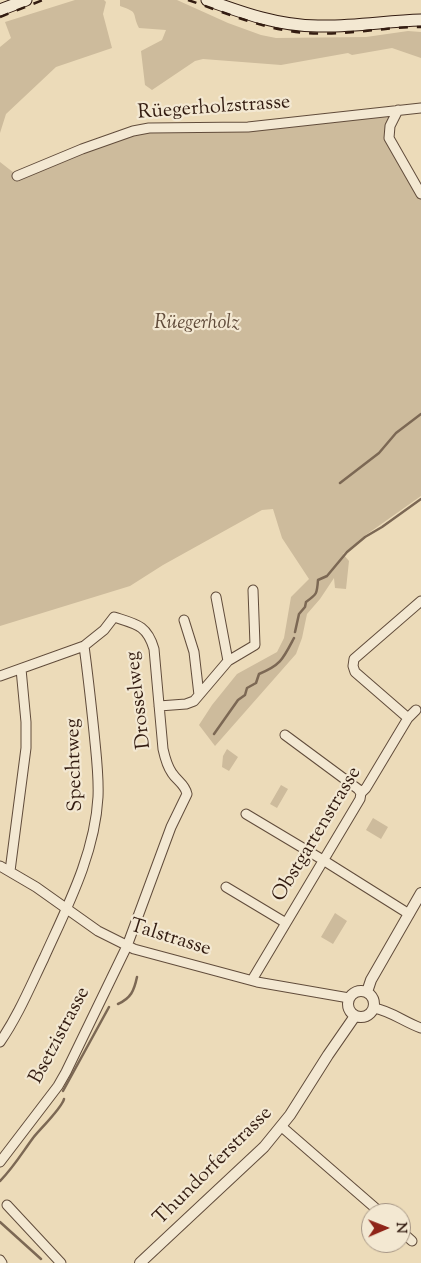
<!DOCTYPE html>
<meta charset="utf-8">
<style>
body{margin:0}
#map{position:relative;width:421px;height:1263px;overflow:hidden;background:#ecdbb9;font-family:"Sorts Mill Goudy",serif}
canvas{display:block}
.north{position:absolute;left:361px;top:1203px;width:50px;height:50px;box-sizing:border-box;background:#f3e8d2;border:1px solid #a69685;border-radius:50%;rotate:89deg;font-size:14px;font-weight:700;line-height:20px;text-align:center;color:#331c11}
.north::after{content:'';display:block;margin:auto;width:18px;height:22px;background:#8f2418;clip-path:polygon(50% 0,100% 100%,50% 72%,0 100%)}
</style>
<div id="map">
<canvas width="421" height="1263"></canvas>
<div class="north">N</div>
</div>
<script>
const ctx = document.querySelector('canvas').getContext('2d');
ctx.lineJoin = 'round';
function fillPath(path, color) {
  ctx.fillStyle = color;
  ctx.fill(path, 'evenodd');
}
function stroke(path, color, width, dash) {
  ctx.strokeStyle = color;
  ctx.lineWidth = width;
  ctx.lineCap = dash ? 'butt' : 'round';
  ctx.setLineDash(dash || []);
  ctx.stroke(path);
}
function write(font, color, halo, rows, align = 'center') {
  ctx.font = font + ' "Sorts Mill Goudy",serif';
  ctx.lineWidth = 4.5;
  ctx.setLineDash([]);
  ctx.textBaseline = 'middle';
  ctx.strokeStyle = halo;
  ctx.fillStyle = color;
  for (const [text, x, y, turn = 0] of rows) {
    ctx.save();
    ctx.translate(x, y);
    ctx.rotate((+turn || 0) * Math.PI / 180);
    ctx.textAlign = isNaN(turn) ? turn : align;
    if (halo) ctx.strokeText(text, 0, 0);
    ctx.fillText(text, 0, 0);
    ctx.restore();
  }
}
fillPath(new Path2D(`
 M75,0H104L106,2L103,14L112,48L56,67L6,114L0,133V47L11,38L5,22Z
 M120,0H177L228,23L261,35L276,38L366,37L408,31L421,32V58L392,48L352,55L348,53L281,65L203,59L195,61L152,90L145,85L141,51L162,40L166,30L139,28C131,12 140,13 120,6Z
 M398,110L389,133L421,194V496L363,537L343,554L349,561L346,589L335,588L334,578L320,599L307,614L302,638L296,654L215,746L199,725L212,705L237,674L277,652L284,638L291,597L309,579L282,538L273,509L262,510L163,565L130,586L0,626V162L18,176L133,131L210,128Z
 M227,749L238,757L229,771L222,767L223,756Z
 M281,785L288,789L277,808L270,804Z
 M373,818L388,827L381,839L366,830Z
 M335,913L347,921L333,944L321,937Z`), '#cdbb9c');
stroke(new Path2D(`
 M340,483L379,453L396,433L421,414
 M295,632L299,614L305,607L306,602C317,594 317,594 318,580L327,576L347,552L365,537L382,527L421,499
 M214,734L238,700L245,695L247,688L256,683L259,674C281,665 283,659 294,638
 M118,1004C131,998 134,991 137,977
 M63,1091L109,1007
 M0,1181C13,1168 22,1153 33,1138C40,1129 62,1108 64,1099
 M0,1222L41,1259`), '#7c6854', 2.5);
const minor = new Path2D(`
 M398,110L390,126L389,138L421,194
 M17,176L82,149L133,131L149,128L248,127L421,108
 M216,597L228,661
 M184,620L194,652L199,695
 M0,676L84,646L104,630L114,617C136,624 147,625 154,649L163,749C165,758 167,766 172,773C177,781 185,784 187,794L171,827L127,946L66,1072L58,1086L0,1162
 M159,706L186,704L194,701L228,661L255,645L253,590
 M408,718L355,672L353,666L354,659L421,601
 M285,735L358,789L361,793
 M246,814L323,860L409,914
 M0,866L36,887L98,931L134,949L257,982L349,998
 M10,871L26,748V722L21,669
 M226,887L286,923
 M252,980L360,799L361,793L366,788L408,718L416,710
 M374,1008C391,1011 404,1022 421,1028
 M0,1042C18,1016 30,987 44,958C67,907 95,854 98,797C99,775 96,754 94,732C91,703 88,675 84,646
 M282,1127L381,1213
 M7,1205L61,1263
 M401,1231L412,1241
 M0,1260L2,1263`);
const tertiary = new Path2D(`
 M348 1004a13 13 0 1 1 26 0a13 13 0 1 1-26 0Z
 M367,992L371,980L421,893
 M140,1263L264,1147L290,1115L328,1055L355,1016`);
const secondary = new Path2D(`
 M207,0C243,13 279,26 318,26C353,27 387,21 421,20
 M0,10L26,0`);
stroke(minor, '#614c3b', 11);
stroke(tertiary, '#614c3b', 12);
stroke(secondary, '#331c11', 13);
stroke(minor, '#f3e8d2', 9);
stroke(tertiary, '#f3e8d2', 10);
stroke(secondary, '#f3e8d2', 11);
stroke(new Path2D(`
 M188,0C226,13 265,30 306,33C344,36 383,27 421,27
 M0,17L43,0`), '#331c11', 2.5, [9, 9]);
write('20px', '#331c11', '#f3e8d2', [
 ["Rüegerholzstrasse",214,109,-4],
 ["Drosselweg",140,700,-97],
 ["Spechtweg",76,765,-92],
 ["Obstgartenstrasse",318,835,-59],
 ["Talstrasse",170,939,17],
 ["Bsetzistrasse",61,1036,-62],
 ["Thundorferstrasse",214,1167,-45]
]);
write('italic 20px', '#614c3b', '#f3e8d2', [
 ["Rüegerholz",197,325]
]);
</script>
